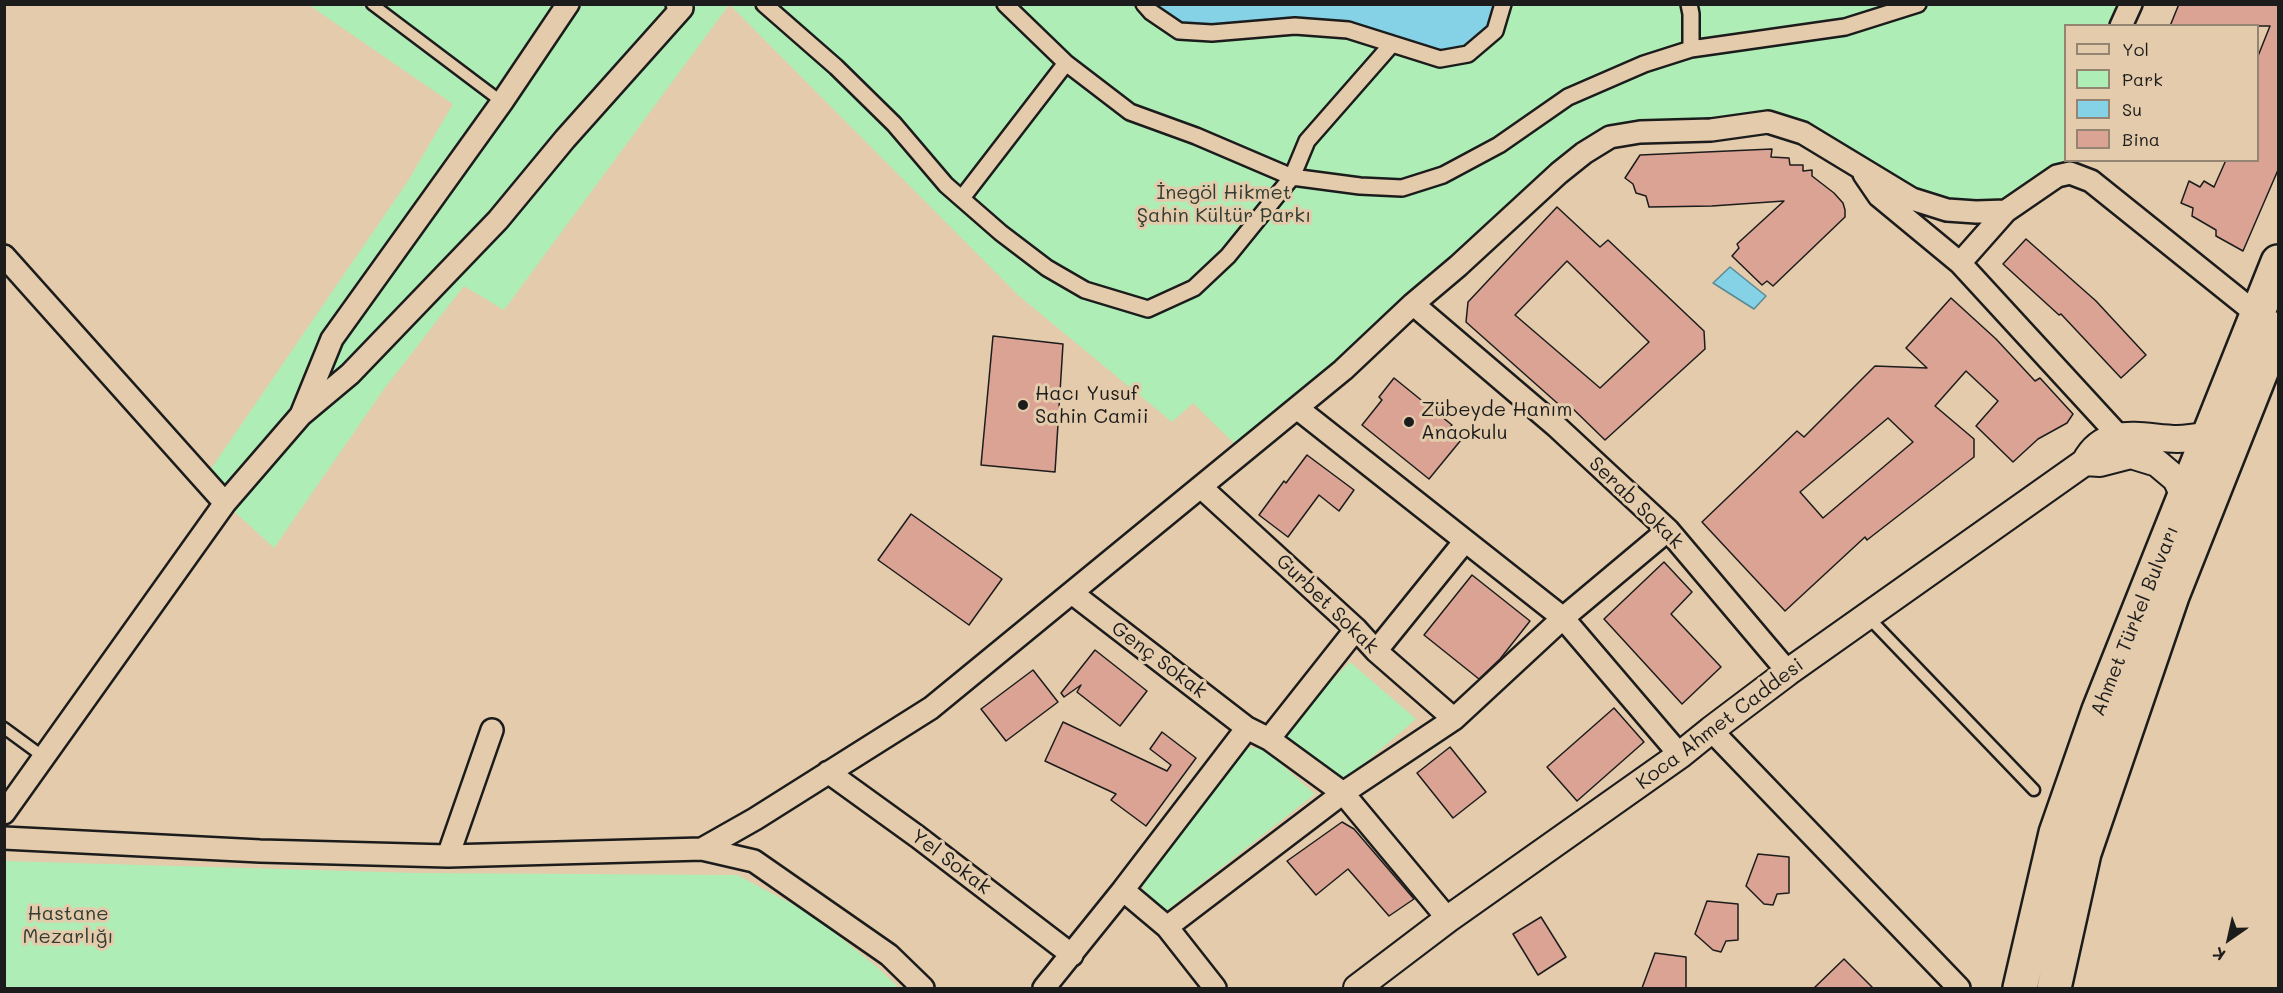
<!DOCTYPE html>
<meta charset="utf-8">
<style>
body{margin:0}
#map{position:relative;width:2283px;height:993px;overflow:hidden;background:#e3cbab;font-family:Mali,sans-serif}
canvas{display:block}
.frame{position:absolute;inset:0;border:6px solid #1c1c1c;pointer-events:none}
.legend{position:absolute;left:2064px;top:24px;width:195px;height:138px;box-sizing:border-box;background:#e3cbab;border:2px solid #938572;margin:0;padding:8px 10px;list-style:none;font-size:18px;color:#1c1c1c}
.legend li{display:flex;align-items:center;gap:12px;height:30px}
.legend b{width:30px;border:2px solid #938572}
.north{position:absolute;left:2199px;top:909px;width:60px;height:60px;-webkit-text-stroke:4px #e3cbab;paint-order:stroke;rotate:214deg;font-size:16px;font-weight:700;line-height:24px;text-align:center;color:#1c1c1c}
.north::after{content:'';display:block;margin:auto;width:21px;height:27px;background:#1c1c1c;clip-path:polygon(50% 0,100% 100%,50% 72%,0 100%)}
</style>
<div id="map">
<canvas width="2283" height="993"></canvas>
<div class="frame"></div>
<ul class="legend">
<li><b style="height:8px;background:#e3cbab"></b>Yol</li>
<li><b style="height:16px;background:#aeeeb6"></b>Park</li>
<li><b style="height:16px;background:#85d1e5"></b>Su</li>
<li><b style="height:16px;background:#dba394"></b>Bina</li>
</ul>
<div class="north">K</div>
</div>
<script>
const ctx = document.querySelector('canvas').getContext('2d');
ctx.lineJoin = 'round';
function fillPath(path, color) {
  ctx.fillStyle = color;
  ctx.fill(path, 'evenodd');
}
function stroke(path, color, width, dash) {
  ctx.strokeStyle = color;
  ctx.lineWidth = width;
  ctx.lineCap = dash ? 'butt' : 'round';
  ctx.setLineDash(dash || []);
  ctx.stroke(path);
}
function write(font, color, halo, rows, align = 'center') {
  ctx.font = font + ' Mali,sans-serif';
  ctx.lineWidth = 6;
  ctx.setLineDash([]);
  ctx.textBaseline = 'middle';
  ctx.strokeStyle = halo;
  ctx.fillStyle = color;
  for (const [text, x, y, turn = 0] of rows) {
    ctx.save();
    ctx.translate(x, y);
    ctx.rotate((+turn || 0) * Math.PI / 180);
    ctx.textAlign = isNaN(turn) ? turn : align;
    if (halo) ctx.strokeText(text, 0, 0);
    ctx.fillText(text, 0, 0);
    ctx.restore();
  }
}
fillPath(new Path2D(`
 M309,5H729L504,310L464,286L384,389L274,548L225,503L204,479L408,181L453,104Z
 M730,5H2131L2121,25L2066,26L2065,155L2057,176L2006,211L1947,210L1768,122L1611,137L1244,453L1193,403L1172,422L1019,296Z
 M1350,662L1416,719L1346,779L1336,778L1286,738L1284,729Z
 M1246,747L1261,749L1274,758L1315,794L1166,911L1144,891L1143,884L1146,875L1234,754Z
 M5,861L417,873L737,875L811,914L877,967L899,988H5Z`), '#aeeeb6');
const water = new Path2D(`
 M1144,5H1503L1495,31L1468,54L1440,59L1348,30L1179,31Z
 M1730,267L1766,296L1754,309L1713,283Z`);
fillPath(water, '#85d1e5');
stroke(water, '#5b8995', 1.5);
const building = new Path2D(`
 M2179,4H2278V170L2243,251L2216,236V230L2192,216L2193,208L2181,203L2189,181L2200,187L2204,181L2214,187L2226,160H2258V56L2270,26H2170Z
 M1772,149L1771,157L1789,158L1790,165H1803V171L1812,170V176L1834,193L1843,203L1845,210V217L1773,286L1767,281L1762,285L1732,256L1739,248L1737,244L1784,201L1712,206L1649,207L1646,196L1636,193L1633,184L1625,178L1640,155Z
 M1557,207L1600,247L1608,240L1704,331L1705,349L1605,440L1569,405L1565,410L1466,322L1468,302ZM1567,261L1649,342L1600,388L1515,315Z
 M2026,239L2096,301L2146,355L2121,378L2061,314L2059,315L2003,264Z
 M1951,298L1996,339L2035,381L2040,378L2073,414L2067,423L2038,439L2013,462L1976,426L1998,401L1966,371L1935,406L1974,439V457L1867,540L1865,537L1785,611L1702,522L1797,431L1804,437L1875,366L1927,368L1906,348ZM1888,418L1913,442L1823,518L1800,492Z
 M993,336L1063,344L1055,472L981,465Z
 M1394,378L1452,425L1448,429L1461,440L1429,479L1362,425L1382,400L1379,397Z
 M1307,455L1354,490L1339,511L1319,495L1288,537L1259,515L1284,481L1286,483Z
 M911,514L1002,579L969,625L878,560Z
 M1664,562L1692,592L1671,614L1721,667L1682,704L1604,619Z
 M1472,575L1530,621L1500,659L1479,679L1424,635Z
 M1095,650L1147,691L1120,726L1077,692L1081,685L1064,697L1061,693Z
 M1033,670L1058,702L1006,741L981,709Z
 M1614,708L1644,742L1577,801L1547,767Z
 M1063,722L1167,771L1171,765L1150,749L1162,732L1196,758L1146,826L1111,800L1116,794L1045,761Z
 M1450,747L1486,792L1453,818L1417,773Z
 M1342,822L1354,829L1414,899L1389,916L1348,869L1316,895L1287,861Z
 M1758,854L1789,857V893L1777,894L1773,905L1764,904L1746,886Z
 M1707,901L1738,904V940L1726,941L1721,952L1713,950L1695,934Z
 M1541,917L1566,957L1538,975L1513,934Z
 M1655,953L1686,957V988H1642Z
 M1844,959L1873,988H1814Z`);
fillPath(building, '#dba394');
stroke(building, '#1c1c1c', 1.5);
const service = new Path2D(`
 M372,4L502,102
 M1868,617L2034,790
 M4,728L45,758`);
const pedestrian = new Path2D(`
 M764,4L836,67L894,124L946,185L1001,233L1047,268L1085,290L1148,309L1194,288L1228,256L1292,177L1307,141L1392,44
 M1005,4L1066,63L1130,112L1196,136L1292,177L1360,186L1402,188L1443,175L1499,145L1568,97L1644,64L1691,49L1845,27L1918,4
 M1144,4L1151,12L1179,31L1212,33L1295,26L1348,30L1440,59L1468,54L1495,31L1503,4
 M1689,4L1691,14V49
 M962,198L1066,63`);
const minor = new Path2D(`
 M2121,26L2131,4
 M1864,174L1879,196L1960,263L2119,436L2126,447
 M4,256L225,503
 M1960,263L2006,211
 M1413,304L1556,426L1668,530L1788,672
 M1297,408L1563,618L1680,755
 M301,415L332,339L502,102L568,4
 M1202,488L1356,629L1376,651L1454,719
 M1072,593L1247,728L1269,739L1343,793L1448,919
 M1376,651L1465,541
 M1711,730L1959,988
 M1269,739L1356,629
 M828,772L918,837L1072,955
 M4,813L225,503L301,415L350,374L498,220L565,139L682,8L677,4
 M4,838L260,851L448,856L702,849L754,861L889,955L923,988
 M702,849L755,819L931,708L1343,370L1413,304L1458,266L1559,173L1584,153L1610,137L1640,132L1711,130L1768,122L1803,133L1912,199L1947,210L1976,212L2006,211L2057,176L2070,173L2091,181L2258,315
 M448,856L492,730
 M1123,890L1167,927L1215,988
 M1167,927L1343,793L1454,719L1563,618L1668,530
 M1044,988L1123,890L1247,728`);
const tertiary = new Path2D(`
 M2085,462L2100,463L2131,455L2157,463L2176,479L2185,498
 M1357,988L1448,919L1680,755L1711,730L1788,672L2085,462C2105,424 2142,438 2177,439C2187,439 2198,437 2209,435`);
const primary = new Path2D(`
 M2020,988L2056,833L2099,710L2278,262
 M2054,988L2084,853L2172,596L2278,329`);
stroke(service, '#1c1c1c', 15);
stroke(pedestrian, '#1c1c1c', 20);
stroke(minor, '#1c1c1c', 26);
stroke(tertiary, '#1c1c1c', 30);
stroke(primary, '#1c1c1c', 38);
stroke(service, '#e3cbab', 10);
stroke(pedestrian, '#e3cbab', 15);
stroke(minor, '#e3cbab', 21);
stroke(tertiary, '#e3cbab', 26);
stroke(primary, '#e3cbab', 33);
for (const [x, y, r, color] of [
 [1023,405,6,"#1c1c1c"],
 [1409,422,6,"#1c1c1c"]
]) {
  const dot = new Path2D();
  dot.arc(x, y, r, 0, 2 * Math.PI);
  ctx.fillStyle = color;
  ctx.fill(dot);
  stroke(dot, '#e3cbab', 2);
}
write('20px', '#323c33', '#e3cbab', [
 ["İnegöl Hikmet",1224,193],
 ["Şahin Kültür Parkı",1224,216],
 ["Hastane",68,914],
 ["Mezarlığı",68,937]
]);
write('20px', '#1c1c1c', '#e3cbab', [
 ["Hacı Yusuf",1035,394],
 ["Sahin Camii",1035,417],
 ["Zübeyde Hanım",1421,410],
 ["Anaokulu",1421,433]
], 'left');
write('20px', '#1c1c1c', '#e3cbab', [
 ["Serab Sokak",1636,503,44],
 ["Gurbet Sokak",1327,604,44],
 ["Ahmet Türkel Bulvarı",2135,621,-68],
 ["Genç Sokak",1159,660,37],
 ["Koca Ahmet Caddesi",1720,724,-37],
 ["Yel Sokak",951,862,37]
]);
</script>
